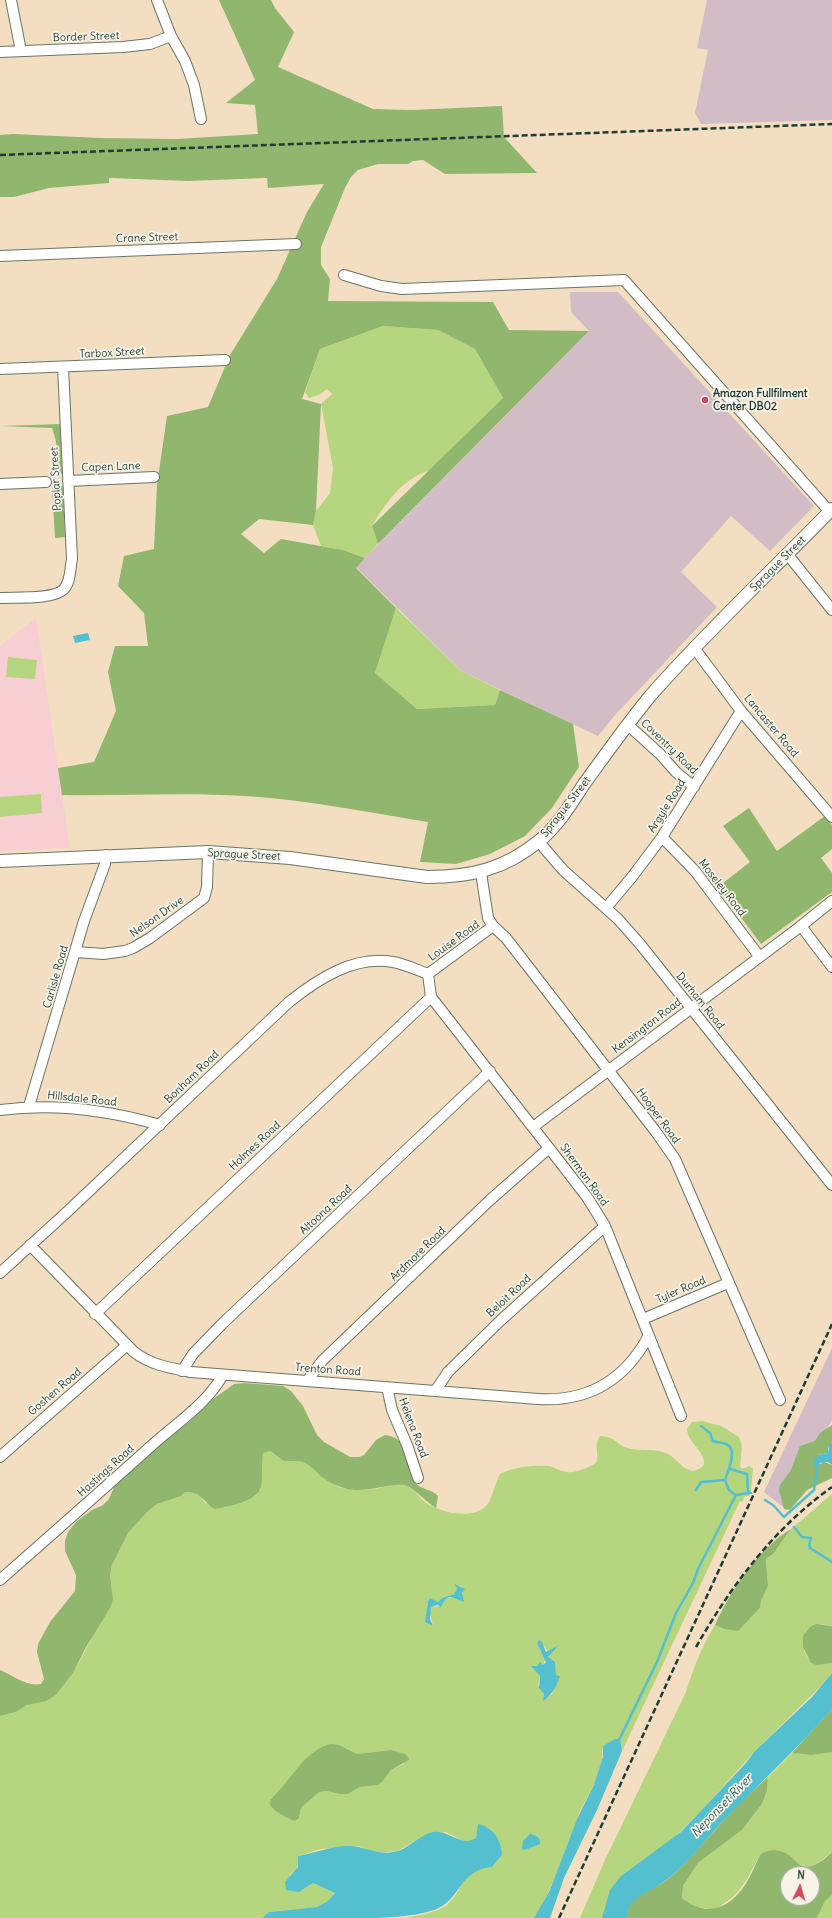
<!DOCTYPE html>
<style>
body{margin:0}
#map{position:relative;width:832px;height:1918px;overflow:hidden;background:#f3dec2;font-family:Delius,sans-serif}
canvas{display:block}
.north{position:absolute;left:780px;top:1866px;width:40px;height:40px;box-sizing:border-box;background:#f7f3e8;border:1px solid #a1aaa0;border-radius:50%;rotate:5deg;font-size:11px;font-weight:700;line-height:16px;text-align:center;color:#1f3d34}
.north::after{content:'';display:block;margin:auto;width:14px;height:18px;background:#d1495b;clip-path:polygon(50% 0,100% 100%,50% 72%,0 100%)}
</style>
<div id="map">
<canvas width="832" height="1918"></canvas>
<div class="north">N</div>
</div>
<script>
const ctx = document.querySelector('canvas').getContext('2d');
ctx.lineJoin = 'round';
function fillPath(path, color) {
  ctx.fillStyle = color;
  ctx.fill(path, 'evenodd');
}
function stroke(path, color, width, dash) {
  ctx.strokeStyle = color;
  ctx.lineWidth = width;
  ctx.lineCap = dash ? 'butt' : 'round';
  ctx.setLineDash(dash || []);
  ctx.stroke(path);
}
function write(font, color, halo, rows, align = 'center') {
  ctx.font = font + ' Delius,sans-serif';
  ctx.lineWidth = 3.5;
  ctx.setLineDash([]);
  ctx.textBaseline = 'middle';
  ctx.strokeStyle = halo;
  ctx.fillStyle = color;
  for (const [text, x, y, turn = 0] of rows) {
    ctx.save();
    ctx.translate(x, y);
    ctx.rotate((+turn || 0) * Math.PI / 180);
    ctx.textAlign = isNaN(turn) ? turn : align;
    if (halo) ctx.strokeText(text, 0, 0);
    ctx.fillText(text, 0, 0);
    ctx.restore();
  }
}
fillPath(new Path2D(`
 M36,618L70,848L0,851V646Z`), '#f7cfd3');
fillPath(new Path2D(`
 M707,0H832V120L701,124L695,113L708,50L697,48Z
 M570,292H618L814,506L770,551L731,516L681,572L717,607L616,714L598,736L461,671L356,567L589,331L571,312Z
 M832,1348V1420L783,1507L764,1492Z`), '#d2bdc7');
fillPath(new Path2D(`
 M383,326L438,330L475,349L503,398L430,470C401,480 387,501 372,526L378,544L365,558L343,550L321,546L313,525L316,511L330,493L333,468L321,404L332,394L327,389L319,395L309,398L305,392L320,349Z
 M396,608L461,671L500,690L495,705L417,709L375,673Z
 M8,657L37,660L35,679L6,677Z
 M41,794L42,813L0,817V797Z
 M702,1421L721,1426L739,1437L742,1446L740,1467L742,1469L749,1466L753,1469L751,1492L749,1496H745L742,1502L740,1501L622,1751L621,1741L618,1738L607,1744L602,1750C605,1775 585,1797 577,1819C564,1853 554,1887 534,1918H405C418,1915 437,1913 447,1905C466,1888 459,1870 492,1867L502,1855L477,1834L476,1838L471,1841H463L446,1832L423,1837L397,1851L377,1853L358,1846L321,1849L298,1856C300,1865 297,1870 290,1875L299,1892L313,1883L335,1893L328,1901L317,1907L269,1912L262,1918H0V1716L16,1712L27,1705L56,1695L73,1673L91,1640L112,1590L110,1575L112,1565L128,1533L148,1511L157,1504L181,1496L185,1492C195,1491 199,1494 205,1503L224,1508L255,1496L261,1489V1461L263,1452L270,1451C274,1453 278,1457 282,1460C289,1463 297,1460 303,1462C318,1467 326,1485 346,1489C354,1490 366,1490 374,1489C383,1488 394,1483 404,1485C413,1487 418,1496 425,1502C440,1513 477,1522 489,1502C494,1493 495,1483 500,1474C514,1467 532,1465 549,1466C554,1467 558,1470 563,1471C573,1475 587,1468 596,1463C600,1454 593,1445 600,1436C618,1437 616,1446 631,1449C643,1451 656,1448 668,1454C680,1460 688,1481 704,1465C705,1450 688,1444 687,1429L692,1422ZM456,1585L461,1586L464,1590L462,1593L463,1601L455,1598H447L440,1606L431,1607L430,1613L433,1626L426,1622L427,1604L430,1598L438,1602L442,1598L454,1594L457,1589ZM538,1646H544L548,1652L558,1646L548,1657L555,1666L556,1675L559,1676L552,1694L543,1700L544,1694L538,1685L540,1676L534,1667L539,1664L543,1665L546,1658ZM345,1748L357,1754L391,1750L404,1754V1764L391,1770L383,1781L371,1786L360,1787L348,1794L326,1791L319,1792L301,1808L299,1818L284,1816L272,1808L271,1799L285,1786L308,1757L316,1751Z
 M832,1494V1626L821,1624L803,1647C809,1665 815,1665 832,1663V1673L820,1687L755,1751L701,1811L674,1838L621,1876L602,1918H580L605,1860L686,1692C693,1669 702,1646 715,1625C735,1633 747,1623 760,1608L761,1601L768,1586L766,1559L773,1554L791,1529Z
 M825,1752H832V1852C813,1867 806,1874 787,1854L760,1855C745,1882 743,1893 714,1910L694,1906L682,1898L683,1886L698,1863L742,1830L762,1804L767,1791L768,1777L792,1753L811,1755Z
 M832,1895V1918H817L825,1901Z`), '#b5d67e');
fillPath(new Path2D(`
 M219,0H271L275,8L294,32L278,67L373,109L412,110L502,106L504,137L537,173L445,174L423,160L413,161L408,164H378L358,170L351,177L345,188L321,247V265L330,279L328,301L493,302L509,330L589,331L378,544L372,526L503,398L475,349L438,330L383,326L320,349L302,399L321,404L316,511L313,525L259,519L241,534L264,553L281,539L343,550L365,558L356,568L396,608L375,673L417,709L495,705L500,690L573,724L579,767L552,808L525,836L490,854L456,864L420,862L428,822C367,812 306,800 245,796C184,792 123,796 62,795L58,768L94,762L116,711L108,672L115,646H148L144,613L118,586L124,556L154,549L157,485L167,416L208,407L230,355L277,279L307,212L324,184L268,188L267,178L188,181L109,178V183L49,188L14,197H0V135L13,134L100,138L177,139L258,134L255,105L226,103L255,80Z
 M61,424L62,474H52C59,458 58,444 52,428L0,426Z
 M63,486L65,537L55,538L52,487Z
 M749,808L777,851L825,816L832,825V849L821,858L832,873V892L761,944L718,887L750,862L723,826Z
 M245,1383L283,1386L291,1391L303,1406L317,1435L324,1442L350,1457H359L364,1455L376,1440L385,1435C402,1437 406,1448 410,1464C411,1470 410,1476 414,1482C421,1490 432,1489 438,1496L436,1508C426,1502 416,1490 407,1486C395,1481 365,1494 347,1489C339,1487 328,1482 322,1477C316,1472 311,1465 303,1462C297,1460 289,1463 282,1460C278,1457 274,1453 270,1451L263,1453C261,1464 263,1475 261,1487C258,1501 227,1507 215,1509C202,1501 201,1491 185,1492L181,1496L157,1504L148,1511L128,1533L112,1565L110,1575L113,1599L110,1608L85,1649L73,1673L56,1695L46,1701L27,1705L16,1712L0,1716V1670C13,1675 26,1687 41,1684L44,1679L37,1652L38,1644L50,1622L75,1591L76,1575L65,1551V1541L68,1532L77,1521L92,1510L103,1505L109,1499L114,1487L125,1476L165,1440L189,1422L213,1399L234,1384Z
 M832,1425V1442L828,1448V1453L818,1455V1465L824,1462L832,1465V1478L807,1490L790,1510L784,1509L779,1490L780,1485L791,1470L800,1446L815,1441L820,1433Z
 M791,1529L773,1554L766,1559L768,1586L761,1601L760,1608L738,1631L725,1629L715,1625C729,1593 760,1547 791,1529Z
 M816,1624L832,1626V1663L817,1665L811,1663L803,1647V1636L810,1627Z
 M832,1709V1752L811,1755L792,1753Z
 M331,1744L339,1745L357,1754L391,1750L405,1754L408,1757L409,1760L391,1770L383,1781L378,1785L360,1787L348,1794H341L326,1791L319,1792L301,1808L299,1818L295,1821C290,1820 271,1810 270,1804C269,1800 273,1797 276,1794C288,1782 296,1767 309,1756C316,1750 322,1746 331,1744Z
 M768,1777L767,1791L762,1804L742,1830L698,1863L683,1886L682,1898C706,1917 728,1910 745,1885C751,1876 755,1865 760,1855C767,1849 779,1849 787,1854C797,1859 798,1871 814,1865C820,1863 827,1857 832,1852V1895L825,1901L817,1918H627C626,1895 653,1891 667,1880C689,1861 706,1839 726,1818C739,1803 754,1790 768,1777ZM788,1874H812V1898H788Z`), '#90b76d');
fillPath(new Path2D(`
 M88,633L90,640L75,643L73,636Z
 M832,1442V1465L828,1462L820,1463L817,1468L814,1465V1460L818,1455L828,1453L829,1445Z
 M455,1584L465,1589L462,1593L464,1602C450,1597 448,1593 441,1607L439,1608L440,1606L437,1605L431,1607L430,1619L433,1626L425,1622L428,1601L430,1598L438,1602L442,1598L454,1594L457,1589Z
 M539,1640L542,1642L546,1652L559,1645L548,1657L555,1662L556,1675L560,1676C557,1686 552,1695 543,1701L544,1694L539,1688L540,1676L531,1666H537L540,1662L543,1665L546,1662L537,1643Z
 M832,1673V1709C799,1747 763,1780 728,1816C710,1834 696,1853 678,1870C672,1875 666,1881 659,1885C646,1893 627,1899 627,1918H602L610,1890L621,1876L681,1832L745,1764L755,1751L812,1697Z
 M620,1738L622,1751L597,1810L564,1878L550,1918H534L550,1890L577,1819L594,1785L603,1757V1746L615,1739Z
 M478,1824C493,1827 502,1841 502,1855L492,1867C458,1870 462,1900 434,1910C408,1918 381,1918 353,1918C323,1918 292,1918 262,1918L269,1912L317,1907L328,1901L335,1893L313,1883L299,1892L286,1890L285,1882L298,1867V1856C314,1853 330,1847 346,1846C365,1845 379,1857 398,1851C410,1847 420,1835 433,1832C449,1829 461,1848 476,1838Z
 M530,1834C535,1835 541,1837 540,1844L525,1850L522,1849L523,1841Z`), '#53bfcf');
stroke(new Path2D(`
 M701,1426L710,1433L713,1441C718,1443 722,1442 726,1444C739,1449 727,1472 725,1480L729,1490L736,1495L748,1493
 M730,1469L747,1474L748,1493H751
 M696,1490L701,1482L725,1480
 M765,1500L773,1505L784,1517
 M784,1517L814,1490L817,1468
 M794,1527L802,1537L811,1538L809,1545L810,1548L832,1562
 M620,1738L657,1662L676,1613L693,1583L698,1569L736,1495`), '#53bfcf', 2.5);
const minor = new Path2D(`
 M11,0L21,51
 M157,0L171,36L185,61L194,85L201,119
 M0,52L123,47L150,44L171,36
 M0,256L296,244
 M344,275L381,286L402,289L624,280L830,512
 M0,369L225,360
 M68,481L154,477
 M0,484L46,482
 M788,555L832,610
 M0,598C15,597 54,600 64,589C71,581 70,568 72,559L63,367
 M695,649L741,711L832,817
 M628,725L660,754L676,772L694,787
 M662,837L695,871L759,956
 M539,842L563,870L618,919L640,944L832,1185
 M481,873L488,918L493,926L506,938L656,1132L675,1159L780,1400
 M606,908L632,877L662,837L741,711
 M801,926L832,967
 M76,952L103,954L125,951L133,948L150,938L204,898L207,887L208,852
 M428,974L431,997L549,1148L587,1197L605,1226L681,1416
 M428,974L493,926
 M29,1106L84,921L105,864L106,855
 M0,1110C53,1103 108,1110 160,1125
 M533,1127L801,926L832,901
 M30,1245L134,1352C151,1365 170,1368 191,1372L538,1399C588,1402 624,1381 648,1337
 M0,1273L67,1212L289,1002C318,979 354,955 393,962C405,964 417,970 428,974
 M95,1314L431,997
 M643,1319L728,1283
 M182,1371L193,1354L223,1323L490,1071
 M307,1381L322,1361L489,1201L549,1148
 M387,1387L392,1410L407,1445L418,1478
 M436,1390L448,1372L500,1321L605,1226
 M0,1457L126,1346
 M0,1580C50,1536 100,1492 150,1447C175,1424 205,1406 223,1375`);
const major = new Path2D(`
 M0,861L208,852L290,858L427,877C471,877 505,869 539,841C558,826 571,804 584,784C606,754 627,724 651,695C708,630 772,571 832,509`);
stroke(minor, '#697566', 12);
stroke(major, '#697566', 14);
stroke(minor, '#fff', 10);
stroke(major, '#fff', 12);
stroke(new Path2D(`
 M0,155L832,124
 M696,1647C731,1586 774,1528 832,1487
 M559,1918L832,1324`), '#1f3d34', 2.5, [6, 3]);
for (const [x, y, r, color] of [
 [705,400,4,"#d1495b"]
]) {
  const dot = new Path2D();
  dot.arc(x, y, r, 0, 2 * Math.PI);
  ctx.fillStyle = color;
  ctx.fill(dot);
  stroke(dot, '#f7f3e8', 1.5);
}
write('11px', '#1f3d34', '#f7f3e8', [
 ["Border Street",86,37,-2],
 ["Crane Street",147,238,-2],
 ["Tarbox Street",112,353,-3],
 ["Capen Lane",111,467,-2],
 ["Poplar Street",56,479,-93],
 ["Sprague Street",778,564,-45],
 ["Lancaster Road",771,726,50],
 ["Coventry Road",669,747,44],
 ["Argyle Road",667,806,-58],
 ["Sprague Street",566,807,-52],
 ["Sprague Street",244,855,3],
 ["Moseley Road",722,888,52],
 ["Nelson Drive",157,917,-35],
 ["Louise Road",454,941,-36],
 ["Carlisle Road",56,977,-74],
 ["Durham Road",700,1001,51],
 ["Kensington Road",647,1026,-37],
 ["Bonham Road",192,1077,-44],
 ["Hillsdale Road",82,1099,6],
 ["Hooper Road",658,1116,54],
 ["Holmes Road",255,1146,-43],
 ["Sherman Road",584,1175,54],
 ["Altoona Road",326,1210,-43],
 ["Ardmore Road",418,1254,-44],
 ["Tyler Road",681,1290,-23],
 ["Beloit Road",509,1296,-43],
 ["Trenton Road",328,1370,4],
 ["Goshen Road",55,1392,-41],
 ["Helena Road",413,1428,69],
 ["Hastings Road",106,1471,-42]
]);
write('bold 11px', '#1f3d34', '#f7f3e8', [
 ["Amazon Fullfilment",713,394],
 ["Center DB02",713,407]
], 'left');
write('italic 12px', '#2c5e5b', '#f7f3e8', [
 ["Neponset River",722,1806,-46]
]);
</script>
